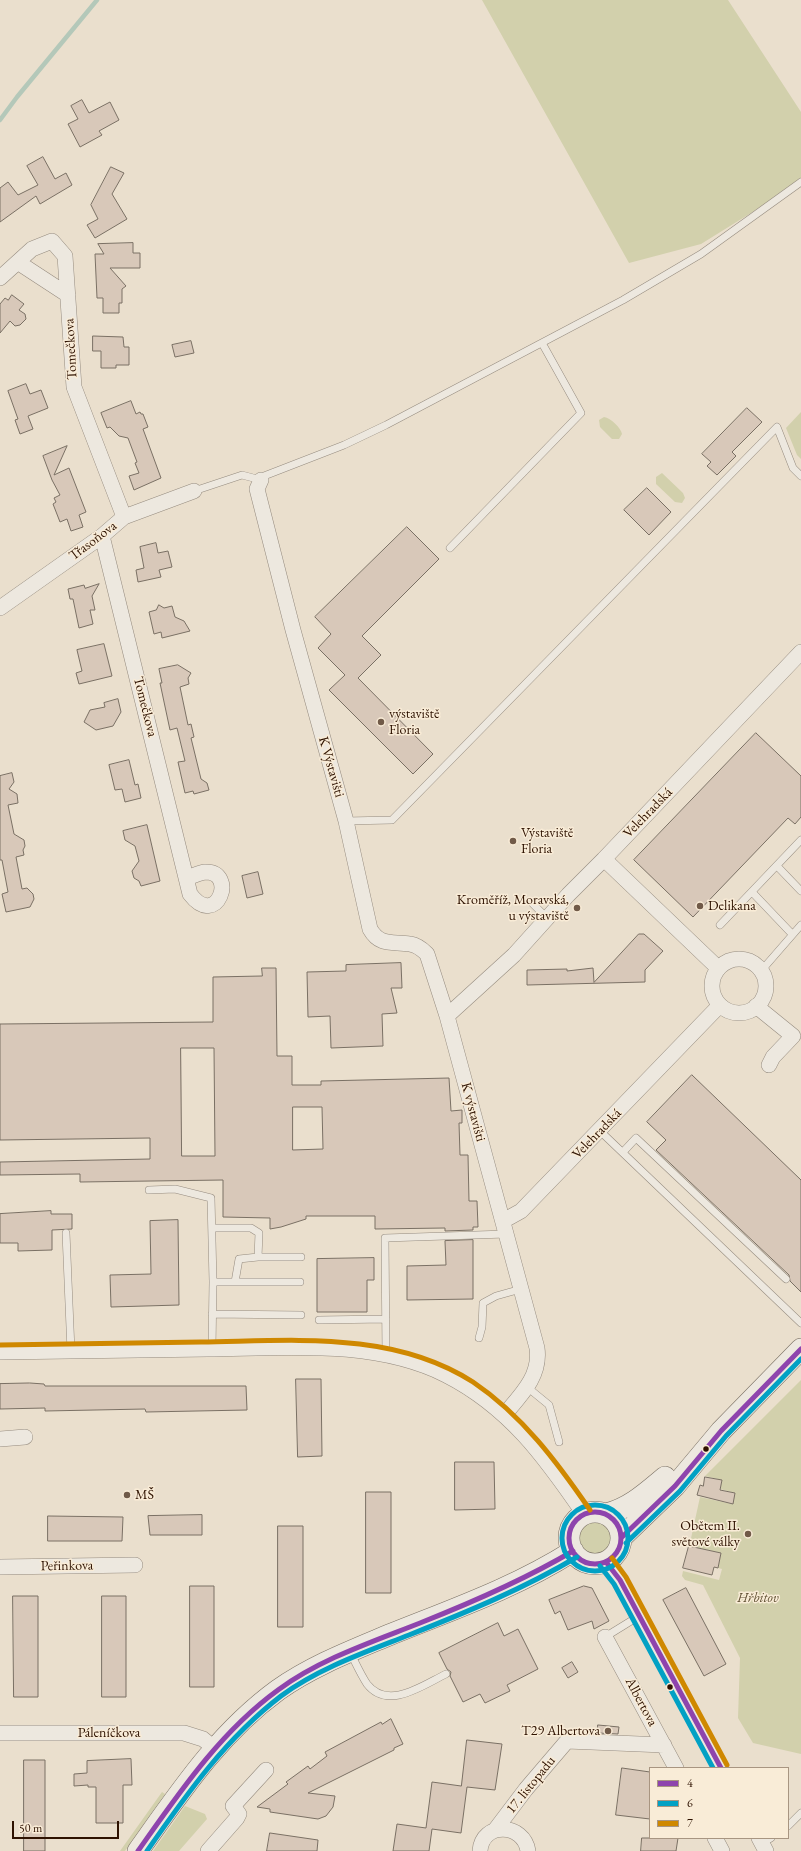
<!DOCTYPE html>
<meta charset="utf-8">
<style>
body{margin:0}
#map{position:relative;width:801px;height:1851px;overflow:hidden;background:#eadfcd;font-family:"EB Garamond",serif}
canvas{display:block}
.legend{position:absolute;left:649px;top:1767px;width:140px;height:72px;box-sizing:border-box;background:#f9ecd7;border:1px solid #a89581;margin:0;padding:5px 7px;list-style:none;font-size:12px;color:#2e1200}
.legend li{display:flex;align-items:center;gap:8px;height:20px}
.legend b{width:20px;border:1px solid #a89581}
.scale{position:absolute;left:12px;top:1821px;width:107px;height:18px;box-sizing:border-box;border:2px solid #2e1200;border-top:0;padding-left:5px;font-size:12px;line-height:14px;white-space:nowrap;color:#2e1200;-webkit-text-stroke:3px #f9ecd7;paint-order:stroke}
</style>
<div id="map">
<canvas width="801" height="1851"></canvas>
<ul class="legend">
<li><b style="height:5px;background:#8e44ad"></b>4</li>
<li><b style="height:5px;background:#02a1c4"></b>6</li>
<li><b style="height:5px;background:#cf8800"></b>7</li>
</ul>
<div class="scale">50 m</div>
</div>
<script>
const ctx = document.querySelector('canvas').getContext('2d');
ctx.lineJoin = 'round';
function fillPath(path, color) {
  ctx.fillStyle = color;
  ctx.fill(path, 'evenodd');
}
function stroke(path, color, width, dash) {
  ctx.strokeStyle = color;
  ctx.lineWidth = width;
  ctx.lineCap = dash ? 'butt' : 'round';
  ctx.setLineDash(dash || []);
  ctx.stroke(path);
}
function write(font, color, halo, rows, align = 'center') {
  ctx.font = font + ' "EB Garamond",serif';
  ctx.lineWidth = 3;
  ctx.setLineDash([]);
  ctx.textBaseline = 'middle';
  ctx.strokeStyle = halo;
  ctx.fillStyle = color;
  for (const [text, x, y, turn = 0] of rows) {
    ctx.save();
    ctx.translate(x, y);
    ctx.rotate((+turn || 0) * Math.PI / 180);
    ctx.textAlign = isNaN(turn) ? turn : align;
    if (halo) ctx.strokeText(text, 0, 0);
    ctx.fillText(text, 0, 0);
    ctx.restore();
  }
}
fillPath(new Path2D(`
 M482,0H728L801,112V182L701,244L629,263Z
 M801,412V459L797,455L786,428Z
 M604,417C611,418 621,428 622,434L619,439H612L600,427L599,420Z
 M662,473L683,493L685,498L682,503L675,502L656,484V477Z
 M801,1380V1754L753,1743L738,1718L740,1658L703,1585L685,1580L682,1576L683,1571L719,1580L722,1569L718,1568L721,1553L690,1546V1543L700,1497L732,1504L735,1493L720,1489L722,1480L705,1476Z
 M576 1538a19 19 0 1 1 38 0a19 19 0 1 1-38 0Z
 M162,1792L165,1794L125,1851H120Z
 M185,1806L205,1814L207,1819L179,1851H153Z`), '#d2d0ac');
stroke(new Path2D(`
 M0,120L17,97L97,0`), '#b4c8b9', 4.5);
const building = new Path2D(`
 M82,100L89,113L110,102L119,120L99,131L102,135L80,147L68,124L78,119L71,106Z
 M43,157L55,179L66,173L72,185L40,204L36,196L0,222V188L8,182L18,195L38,185L27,166Z
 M111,167L124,173L112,194L127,219L95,238L87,225L98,219L91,205Z
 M133,243V253H140V268H110L126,286L122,289V303H119V313H103V298H97L95,254H104L98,244Z
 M12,295L24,304L19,310L25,314L26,319L20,325L15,326L10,321L0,333V304L5,298L8,300Z
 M93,336L123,337L124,347H129V365H116V368H101V351H93Z
 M191,341L194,353L175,357L172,345Z
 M26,384L30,394L41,390L48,408L28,416L33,429L20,434L15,420L18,419L8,391Z
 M131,401L136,414L140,412L141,414H143L148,427L143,429L161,478L134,490L129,476L139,473L135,463L137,462L128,438L119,436L110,427L107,428L101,413Z
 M747,408L762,422L732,452L736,456L717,475L707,466L711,462L702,454Z
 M67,446L54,475L69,468L86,512L79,515L83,527L71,531L67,519L60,522L53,504L56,502L54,498L60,495L52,480L43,456Z
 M647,488L671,512L649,535L624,510Z
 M407,527L439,559L362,636L381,655L358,678L433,754L413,774L329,690L345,675L318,648L331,634L315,617Z
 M156,543L158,553L168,551L172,567L159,570L161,577L138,582L136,570L144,568L140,547Z
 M99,584L92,596L95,610H90L93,624L79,628L73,599H70L68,589L84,585L85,588Z
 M159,605L164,608L172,606L175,617L184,621L190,631L162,638L161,632L154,634L149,612L156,610Z
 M104,644L112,676L79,684L76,673L82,671L77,650Z
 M178,665L191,673L188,678L189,684L180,687L188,725L191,724L194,737L191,738L201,779L207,783L209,790L194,794L193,791L185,793L178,762L185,761L177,728L170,730L160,683H162L159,669Z
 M118,699L121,712L113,726L96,730L84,722L90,710L105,707L104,703Z
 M756,733L801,776V817L795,824L788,818L693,917L634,860Z
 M129,760L135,785L138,784L141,798L125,802L122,789L115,790L109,765Z
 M12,773L14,782L9,789L17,794L18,803L8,805L14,834L24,840L25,846L23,850L24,855L16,857L22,889L27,888L33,894L34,899L30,907L6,912L2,894L8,892L2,860H0V776Z
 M147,825L160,881L141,886L139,881L134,878L132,871L139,861L135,846L125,840L123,831Z
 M258,872L263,894L247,898L242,876Z
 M639,934H644L663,951L645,970V982L527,985V970L567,969V971L593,968L594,982Z
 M401,963L402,988H391L397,1013L382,1014L383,1046L331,1048L330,1016L308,1017L307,972L346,971V965Z
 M262,968H276L277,1056H292V1085H321V1081L449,1078L451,1111L462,1110V1123H459L460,1155H468L469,1201H477L478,1227H473V1230L445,1231V1228L375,1229V1216H306V1219L281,1227L270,1229V1218L223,1217V1180L80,1182V1174L0,1175V1162L150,1159V1138L0,1140V1024L213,1022V977L262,976ZM181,1048H214L215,1156H182ZM293,1107H322L323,1149L293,1150Z
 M692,1075L801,1180V1292L790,1281L789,1275L656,1150L666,1140L647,1122Z
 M51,1211V1214H72V1229L52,1230V1250L18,1251V1243H0V1214Z
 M178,1220L179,1305L111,1307L110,1275L151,1274L150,1221Z
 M473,1240V1299L407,1300V1266L446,1265L445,1241Z
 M374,1258V1280H367V1312H317V1259Z
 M296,1379H321L322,1456L298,1457Z
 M30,1383L44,1384L45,1386H246L247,1410L146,1412L145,1409L45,1411V1408L0,1409V1384Z
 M455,1462H494L495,1509L455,1510Z
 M705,1477L722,1480L720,1490L735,1493L733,1504L697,1495L700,1485L703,1486Z
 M366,1492H391V1593H366Z
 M202,1515V1535H150L148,1516Z
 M48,1516L123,1517L122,1541H48Z
 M278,1526H303V1627H278Z
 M689,1546L721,1553L718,1568L714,1567L712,1575L683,1568Z
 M190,1586H214V1687H190Z
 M584,1586L592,1588L609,1621L594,1629L592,1621L568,1630L560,1611L555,1614L549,1600Z
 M686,1588L726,1664L704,1676L663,1600Z
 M13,1596H38V1697H14Z
 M102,1596H126V1697H102Z
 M498,1623L504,1636L518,1629L538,1669L507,1685L510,1691L485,1703L480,1694L463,1702L450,1676L451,1672L447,1669L439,1653Z
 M572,1662L578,1672L568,1678L562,1668Z
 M391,1719L403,1744L394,1748V1750L308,1793L335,1796L333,1807L326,1816L318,1819L270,1812V1809L257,1807L288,1784L286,1782L308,1766L310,1769L327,1756L325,1752L381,1722L382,1724Z
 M598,1725L619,1727L618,1734L598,1733Z
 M467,1740L502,1744L495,1790L467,1787L461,1833L432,1829L429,1851H393L397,1824L426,1828L432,1782L461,1786Z
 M131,1759L132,1785H123V1823H96V1787H88V1785L74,1786V1774L87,1773V1761Z
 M24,1760H45V1851H24Z
 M622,1768L650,1772V1819L616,1815Z
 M270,1833L318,1840L317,1851H267Z
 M642,1838H678L676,1851H641Z`);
fillPath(building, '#d8c8b9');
stroke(building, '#7a7064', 1);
const lane = new Path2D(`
 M194,491L242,475L261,480L264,476L344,445L386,425L623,300L701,254L801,182
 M450,548L581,413L542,343
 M346,821L392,820L777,427L793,468L801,476
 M777,866L801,891
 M752,892L792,934
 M533,904L547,918
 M720,925L801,840
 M761,971L801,925
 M600,1131L801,1323
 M623,1152L636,1138L786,1279
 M149,1190L175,1189L211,1198L213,1282L212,1349
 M212,1228H251L259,1233L258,1257H301
 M66,1233L71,1351
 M213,1282H300
 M235,1282L239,1259L258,1257
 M212,1314L301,1315
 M319,1320L386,1319
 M479,1338L482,1327L483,1303L496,1296L521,1289
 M386,1355L385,1238L506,1234
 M527,1387L549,1405L559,1442
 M605,1637L639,1616
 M351,1654C356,1664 361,1675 367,1684C388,1711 423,1685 446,1674
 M788,1826L801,1813
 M762,1843L771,1838`);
const street = new Path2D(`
 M19,263L68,295
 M0,278L32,249L52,241L65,256L74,387L124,517
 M261,480L257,489L293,630L346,821L370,929C380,947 394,941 410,944C417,945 422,949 427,954L447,1016
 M102,536L190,894C217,930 238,871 205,872C199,873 192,876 187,878
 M0,608L102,536L124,517L194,491
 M712 986a27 27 0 1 1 54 0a27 27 0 1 1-54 0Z
 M718,968L604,859L801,652
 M756,1006L793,1036L773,1057L769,1065
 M503,1221L521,1211L720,1005
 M0,1352C69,1351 139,1350 208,1349C286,1348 374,1339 446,1375C509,1407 545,1457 584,1514
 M504,1415C521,1395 541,1376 537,1348L447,1016L514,955L568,895L604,859
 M0,1439L25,1437
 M606,1562L620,1580L721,1768
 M0,1567L135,1565
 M605,1637L676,1768
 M0,1733H184L203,1739L214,1748
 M495,1830L526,1789L567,1741L664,1745
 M715,1838L722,1851
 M759,1838L766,1851
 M208,1851L237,1818L239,1814L233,1806L266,1770
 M480,1851C482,1821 524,1823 528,1851`);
const secondary = new Path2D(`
 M569 1538a26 26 0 1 1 52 0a26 26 0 1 1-52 0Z
 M606,1514C630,1508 647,1492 665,1477
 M621,1538L675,1486L721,1431L801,1349
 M138,1851C180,1792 219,1733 278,1690C312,1666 351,1651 389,1635C451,1610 515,1588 573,1551`);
stroke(lane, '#958b7f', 8);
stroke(street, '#958b7f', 16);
stroke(secondary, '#7a7064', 22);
stroke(lane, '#ede8df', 7);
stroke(street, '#ede8df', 15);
stroke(secondary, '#ede8df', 21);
stroke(new Path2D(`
 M569 1538a26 26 0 1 1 52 0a26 26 0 1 1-52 0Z
 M621,1538L675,1486L721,1431L801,1349
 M606,1562L620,1580L721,1768
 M138,1851C179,1793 220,1732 278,1690C320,1659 372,1642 420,1623C473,1602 524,1580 573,1551`), '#8e44ad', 5);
stroke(new Path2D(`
 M562 1538a33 33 0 1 1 66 0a33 33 0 1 1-66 0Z
 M626,1543L680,1491L726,1436L801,1359
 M600,1566L614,1584L713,1768
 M147,1851C186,1795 226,1738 281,1696C319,1668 366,1652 409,1635C467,1612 523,1589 577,1557`), '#02a1c4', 5);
stroke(new Path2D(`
 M0,1345C67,1344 134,1343 201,1342C292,1341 392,1330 473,1382C522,1415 557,1462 590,1510
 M612,1558L626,1577L727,1765`), '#cf8800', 5);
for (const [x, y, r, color] of [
 [381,722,4,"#705a48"],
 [513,841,4,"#705a48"],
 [700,906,4,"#705a48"],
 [577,908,4,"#705a48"],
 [706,1449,3.5,"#2e1200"],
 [127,1495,4,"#705a48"],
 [748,1534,4,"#705a48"],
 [670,1687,3.5,"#2e1200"],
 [608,1731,4,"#705a48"]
]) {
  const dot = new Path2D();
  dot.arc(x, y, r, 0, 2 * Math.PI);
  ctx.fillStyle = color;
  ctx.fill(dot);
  stroke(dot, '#f9ecd7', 1.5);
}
write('14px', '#2e1200', '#f9ecd7', [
 ["Tomečkova",71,349,-93],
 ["Třasoňova",93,541,-37],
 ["Tomečkova",145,707,76],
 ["K Výstavišti",331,767,74],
 ["Velehradská",648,813,-46],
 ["K výstavišti",473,1112,75],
 ["Velehradská",597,1134,-46],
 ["Peřinkova",67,1566,-1],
 ["Albertova",641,1702,62],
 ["Páleníčkova",109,1733],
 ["17. listopadu",531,1785,-51]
]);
write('14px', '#2e1200', '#f9ecd7', [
 ["výstaviště",389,714],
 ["Floria",389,730],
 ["Výstaviště",521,833],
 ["Floria",521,849],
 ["Kroměříž, Moravská,",569,900,"right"],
 ["u výstaviště",569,916,"right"],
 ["Delikana",708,906],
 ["MŠ",135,1495],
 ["Obětem II.",740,1526,"right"],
 ["světové války",740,1542,"right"],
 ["T29 Albertova",600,1731,"right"]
], 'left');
write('italic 14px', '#605033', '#f9ecd7', [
 ["Hřbitov",758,1598]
]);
</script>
